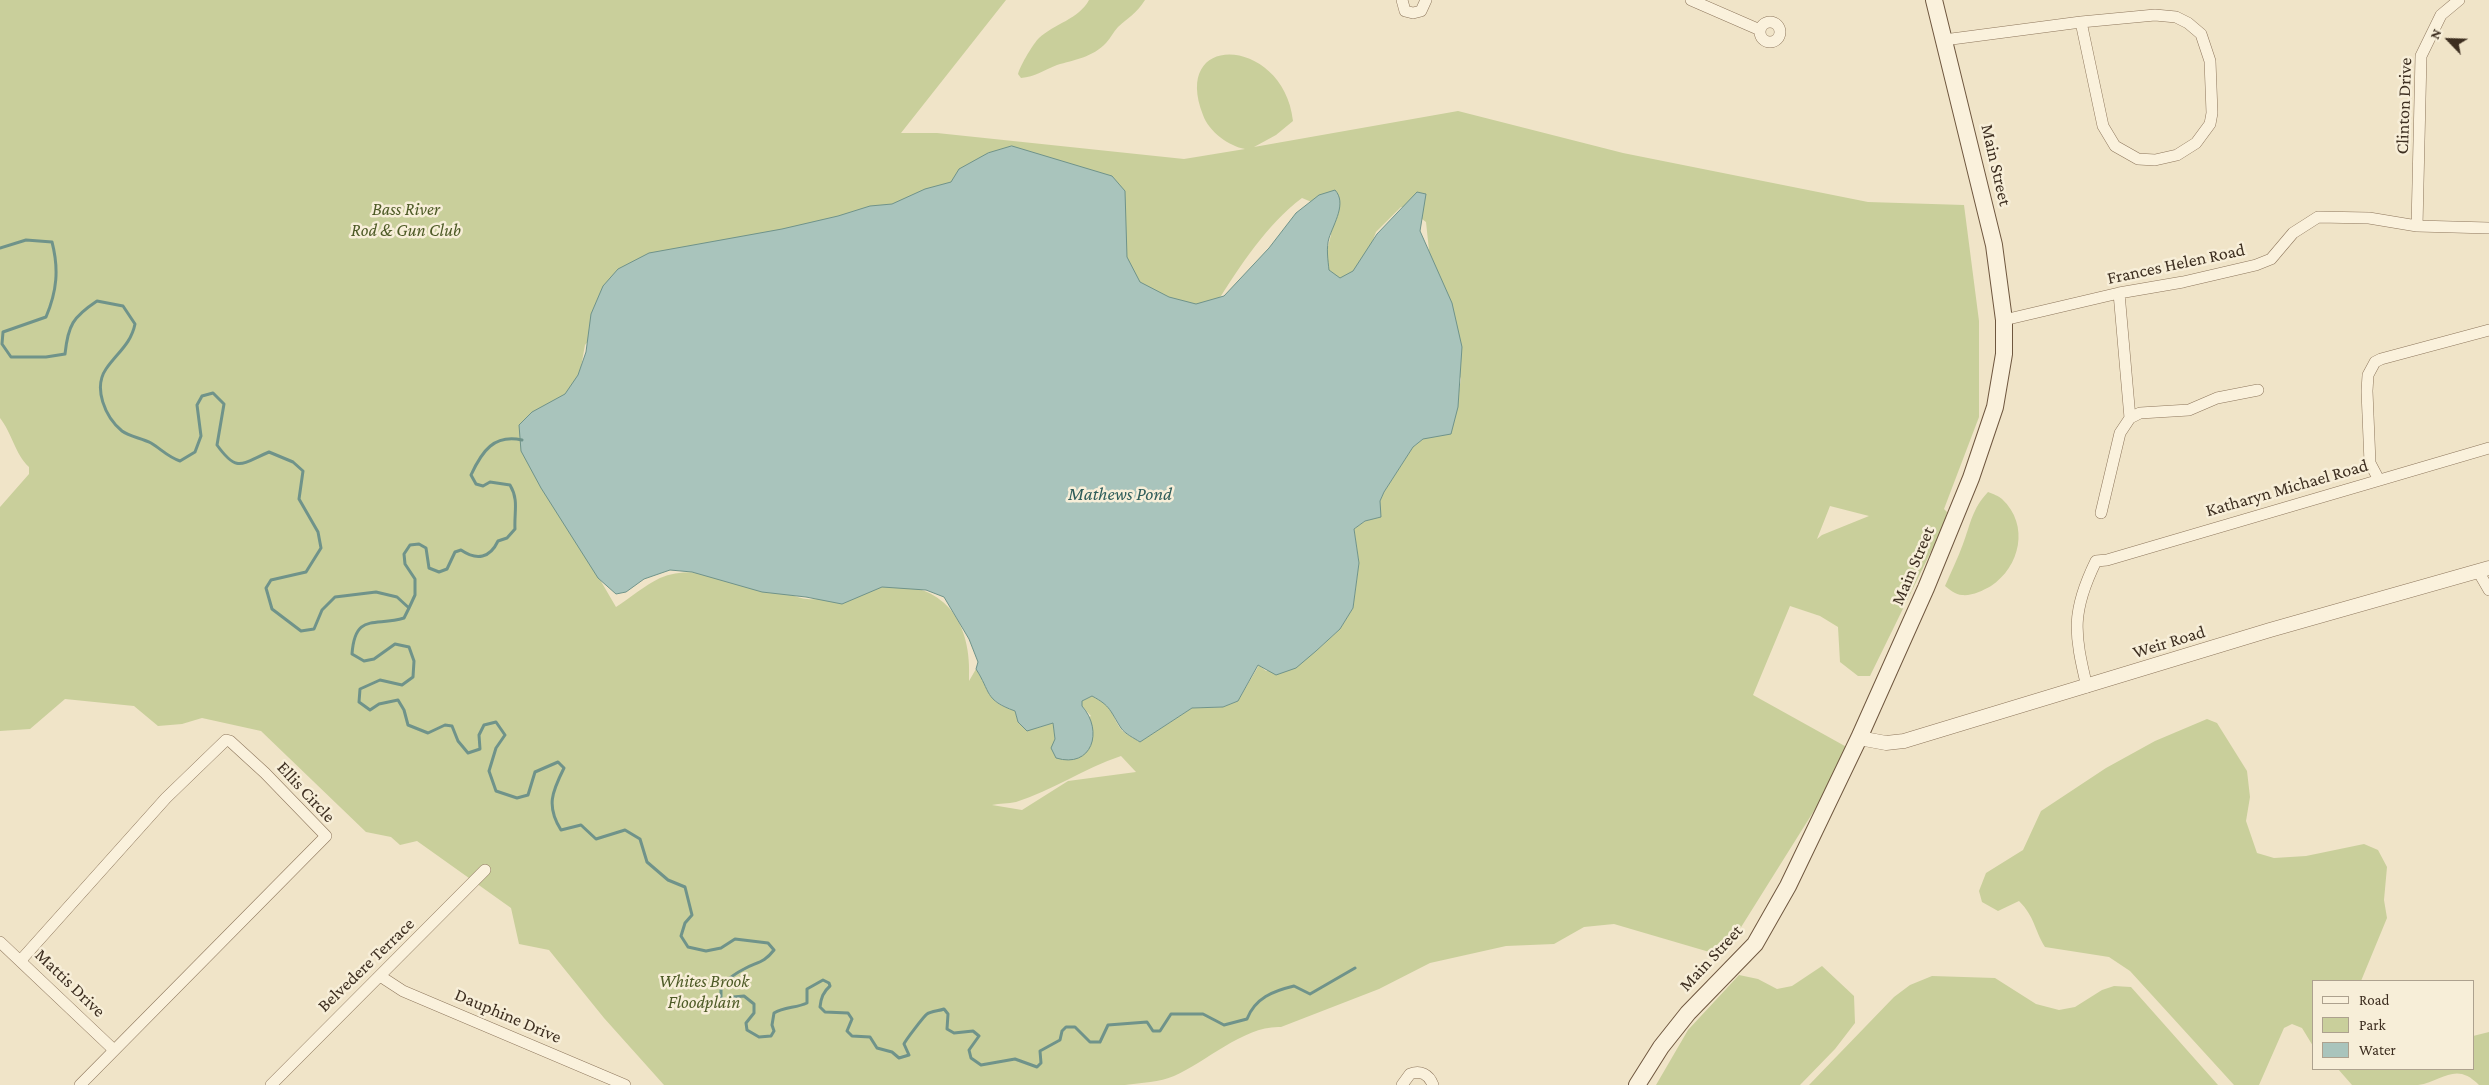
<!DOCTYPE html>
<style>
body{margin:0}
#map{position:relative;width:2489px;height:1085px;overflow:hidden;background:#f0e4c8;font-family:"Crimson Pro",serif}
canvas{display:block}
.legend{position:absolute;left:2312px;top:980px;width:162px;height:90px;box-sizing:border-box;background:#f7eed8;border:1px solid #ada18e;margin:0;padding:6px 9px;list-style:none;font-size:15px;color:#3d2e20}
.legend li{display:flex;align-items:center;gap:10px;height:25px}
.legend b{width:25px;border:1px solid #ada18e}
.north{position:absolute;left:2424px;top:15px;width:50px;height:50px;-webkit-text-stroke:4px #f7eed8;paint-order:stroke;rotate:294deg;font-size:14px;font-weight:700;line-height:20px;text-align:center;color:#3d2e20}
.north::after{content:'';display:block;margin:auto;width:18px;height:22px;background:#3d2e20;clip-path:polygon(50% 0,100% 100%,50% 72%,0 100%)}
</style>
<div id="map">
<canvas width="2489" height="1085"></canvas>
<ul class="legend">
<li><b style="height:6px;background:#faf1dc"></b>Road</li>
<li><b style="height:14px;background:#c9cf9b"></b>Park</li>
<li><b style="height:14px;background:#a9c4bc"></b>Water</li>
</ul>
<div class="north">N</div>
</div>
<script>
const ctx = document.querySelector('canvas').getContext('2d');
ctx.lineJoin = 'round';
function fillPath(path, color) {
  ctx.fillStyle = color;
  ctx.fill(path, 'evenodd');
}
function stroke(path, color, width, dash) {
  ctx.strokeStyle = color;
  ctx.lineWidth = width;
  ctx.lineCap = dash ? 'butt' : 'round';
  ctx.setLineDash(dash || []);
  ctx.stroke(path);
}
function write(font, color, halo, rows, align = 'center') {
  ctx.font = font + ' "Crimson Pro",serif';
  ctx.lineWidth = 5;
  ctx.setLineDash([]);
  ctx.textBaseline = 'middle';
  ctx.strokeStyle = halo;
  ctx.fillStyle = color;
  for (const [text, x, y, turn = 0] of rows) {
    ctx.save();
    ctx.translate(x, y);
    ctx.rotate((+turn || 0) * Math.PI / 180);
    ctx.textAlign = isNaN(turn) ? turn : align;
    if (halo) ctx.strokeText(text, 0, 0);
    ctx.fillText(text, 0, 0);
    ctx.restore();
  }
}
fillPath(new Path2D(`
 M0,0H1006L901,133H937L1184,159L1245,149C1229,146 1209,132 1203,115C1170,30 1284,37 1293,121L1276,135L1254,147L1458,111L1623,153L1868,202L1964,205L1979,321V417L1944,509L1947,512L1944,525L1870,676H1858L1840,662L1838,627L1820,616L1790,606L1753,695L1852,750L1723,956L1614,924L1584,927L1554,944L1506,946L1430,963L1379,989L1281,1027C1245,1025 1206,1062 1174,1076C1160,1082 1141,1083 1125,1085H664L604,1018L549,950L519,944L511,908L417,841L400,845L391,837L366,832L261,731L202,718L182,724L158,726L134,706L65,699L30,729L0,731V507L29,474V467C15,454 12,433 0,418ZM929,191L1168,313L1216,304C1240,266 1267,224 1302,198L1326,208L1331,235L1322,269L1361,305L1368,253L1376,232L1401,207L1407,208L1426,222L1433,288L1445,343L1461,379L1455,412L1413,447L1384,492L1380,501V517L1365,521L1354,529L1359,563L1353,608L1340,629L1316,651L1266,671L1259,665L1238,701L1223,707L1192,708L1140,742C1134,738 1124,734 1120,728C1109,710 1113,707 1092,696L1082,701V706L1091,716L1055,739L1053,723L1037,728L1018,722L1015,711C984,701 991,691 976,669L969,681C973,613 936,575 867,588C848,592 827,601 807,599C797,598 785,592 775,590C739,581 696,563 660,578C645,585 630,598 616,607L523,448L576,395L585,345L621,305ZM1830,506L1869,516L1822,535L1817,539ZM1121,756L1136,772L1068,781L1022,810L992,805C1000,803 1008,804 1016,802C1052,791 1084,768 1121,756Z
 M1089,0H1145C1136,14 1129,17 1118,27C1113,32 1111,38 1106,43C1093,57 1074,60 1057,65C1044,70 1035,77 1021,78L1018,74C1021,64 1033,44 1039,38C1054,24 1079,19 1089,0Z
 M1988,492C1993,494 1999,496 2002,499C2030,525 2020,567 1991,586C1982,591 1972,596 1962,595C1956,595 1949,589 1945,586C1951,572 1958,558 1963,544C1971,523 1972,509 1988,492Z
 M2207,719L2217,723L2247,771L2250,797L2246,821L2257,853L2274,858L2306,856L2364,844L2378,850L2387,867L2384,900L2387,918L2361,981H2313V1046L2302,1028L2292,1024L2284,1028L2259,1085H2234L2130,971L2109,957L2045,947C2034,929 2035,917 2019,901L1998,911L1982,902L1979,891L1986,873L2023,850L2041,811L2106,768L2155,741Z
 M1822,966L1854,996L1855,1023L1835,1049L1800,1085H1656L1688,1030L1739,975L1758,979L1777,989L1792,986Z
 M1932,976L1995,978L2036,1004L2059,1010L2075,1007L2102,990L2114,986L2131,987L2218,1085H1809L1894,997L1910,985Z
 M2489,1032V1085H2479C2456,1061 2443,1081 2418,1085C2397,1085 2373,1085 2352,1085L2338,1069H2473V1036Z`), '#c9cf9b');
const water = new Path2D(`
 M1012,146L1112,176L1125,191L1127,257L1140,282L1169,297L1196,304L1224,296L1269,248L1296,213L1319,195L1335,190C1347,203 1334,223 1329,238C1326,248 1328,260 1329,270L1340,278L1353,271L1377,234L1417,192L1426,194L1420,231L1452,303L1462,347L1458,407L1451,434L1423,439L1413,447L1384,492L1380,501L1381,517L1365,521L1354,529L1359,563L1353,608L1340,629L1316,651L1296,668L1276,675L1258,665L1238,701L1223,707L1192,708L1140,742C1134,738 1125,734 1121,728C1110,711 1111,706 1092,696L1082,701V706C1104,731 1092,769 1056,758L1051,748L1055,739L1053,723L1027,731L1018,722L1015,711C984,700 991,692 976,669L978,662L969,639L944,597L926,590L882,587L842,604L806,597L762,592L692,572L670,570L644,579L626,592L616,594L598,578L541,488L521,451L519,425L532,412L565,394L578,375L586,352L591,314L603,286L618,269L649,253L782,229L838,216L870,206L892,204L925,189L951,182L959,169L988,153Z`);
fillPath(water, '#a9c4bc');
stroke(water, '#6f938a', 1);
stroke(new Path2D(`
 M0,248L26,240L52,242C59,269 57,291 46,317L3,332L2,344L11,357H46L65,354C68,325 73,317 97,301L123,306L135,324C131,344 117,353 106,369C93,388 105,417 122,431C130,437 142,438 151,443C161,449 168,457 180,461L195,452L201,436L197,405L202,396L213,393L224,404L217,445C237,473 241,464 269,452L293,462L303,471L299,499L318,532L321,548L306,572L271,580L266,588L272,609L301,631L314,629L322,610L335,597L376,592L397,597L409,608L404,618C375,627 355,612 352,654L364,661L374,659L395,644L409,647L414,661L413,677L402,685L380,680L360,689L359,702L370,710L379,704L398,700L404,710L408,725L428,733L445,725L452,726L458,741L468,753L480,749L479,735L484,725L496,722L505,735L496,748L489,771L496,791L517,798L528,795L535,772L558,762L564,768C552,792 546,806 561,830L581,825L596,839L625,830L640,839L647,862L668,880L685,887L692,915L685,923L681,936L688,947L706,951L721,948L735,939L768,943L774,950C764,963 757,962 744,969C736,973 728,979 721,985V1001L727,1005L733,997L744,996L754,1004V1013L746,1023L747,1030L759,1037L771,1036L774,1031L772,1025L774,1013C784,1007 796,1008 807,1003V989L823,980L829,983L830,986C823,992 821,998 820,1007L825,1012L848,1013L852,1019L847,1031L852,1036L870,1037L877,1048L892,1052L899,1058L909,1055L904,1044C905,1041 924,1016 927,1014C931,1011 939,1011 944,1009L948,1014L947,1029L954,1033L973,1031L979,1036L969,1050L971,1058L981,1065L1015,1059L1037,1067L1041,1063L1040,1051L1060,1040L1062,1031L1066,1027H1075L1090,1042H1100L1108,1025L1147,1022L1153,1031H1160L1171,1014H1203L1224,1025L1247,1019C1255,998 1273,991 1294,986L1310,994L1355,968
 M409,608L415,595V579L405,564L404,554L410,545L419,544L426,548L429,568L439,572L447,569L455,552L461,550C477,561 490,558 498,541L507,538L515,529C514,512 519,500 510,485L490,482L483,486L476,484L471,475C482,451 494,434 522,440`), '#6f938a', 3);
const minor = new Path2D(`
 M1402,0L1405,11L1413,13L1421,11L1426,0
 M1691,0L1760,30
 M1760 32a10 10 0 1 1 20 0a10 10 0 1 1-20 0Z
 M1944,40L2081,22L2155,15L2176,17L2188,23L2201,34L2210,61L2212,113L2210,124L2196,143L2177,155L2155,160L2138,159L2115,146L2103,126L2081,22
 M2417,226L2421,56L2441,15L2459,0
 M2004,320L2119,293L2183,282L2256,265L2271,259L2293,233L2318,217L2369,218L2417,226L2489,228
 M2130,418L2140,413L2189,410L2217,398L2258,390
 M2379,480L2370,463L2367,391L2368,375L2375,362L2381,359L2489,330
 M2101,513L2120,433L2130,418L2119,293
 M2478,571L2489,590
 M2087,687C2074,633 2071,612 2096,561L2107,560L2489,448
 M0,942L114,1050
 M21,960L166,798L226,740L230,741L265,773L326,836L80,1085
 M380,976L403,991L625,1085
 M271,1085L485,870
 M1402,1085L1410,1074C1420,1070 1429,1074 1433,1085`);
const tertiary = new Path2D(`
 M1859,738L1886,743L1904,741L2270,630L2489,568`);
const secondary = new Path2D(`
 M1637,1085L1661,1047L1688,1013L1755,944L1788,886L1859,738L1926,588L1971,478L1995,407L2004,354V320L1994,245L1934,0`);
stroke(minor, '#8d765c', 12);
stroke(tertiary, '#8d765c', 15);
stroke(secondary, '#6f573f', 18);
stroke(minor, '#faf1dc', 11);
stroke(tertiary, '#faf1dc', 14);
stroke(secondary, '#faf1dc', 16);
write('18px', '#3d2e20', '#f7eed8', [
 ["Clinton Drive",2404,106,-88],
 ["Main Street",1996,165,77],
 ["Frances Helen Road",2176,264,-12],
 ["Katharyn Michael Road",2287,488,-16],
 ["Main Street",1913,566,-67],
 ["Weir Road",2169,642,-17],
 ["Ellis Circle",306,792,47],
 ["Main Street",1711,958,-47],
 ["Belvedere Terrace",366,965,-44],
 ["Mattis Drive",70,983,44],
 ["Dauphine Drive",508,1016,23]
]);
write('italic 18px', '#4d5a26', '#f7eed8', [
 ["Bass River",406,209],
 ["Rod & Gun Club",406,230],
 ["Whites Brook",704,981],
 ["Floodplain",704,1002]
]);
write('italic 19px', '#2f5d5a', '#f7eed8', [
 ["Mathews Pond",1120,494]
]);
</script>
